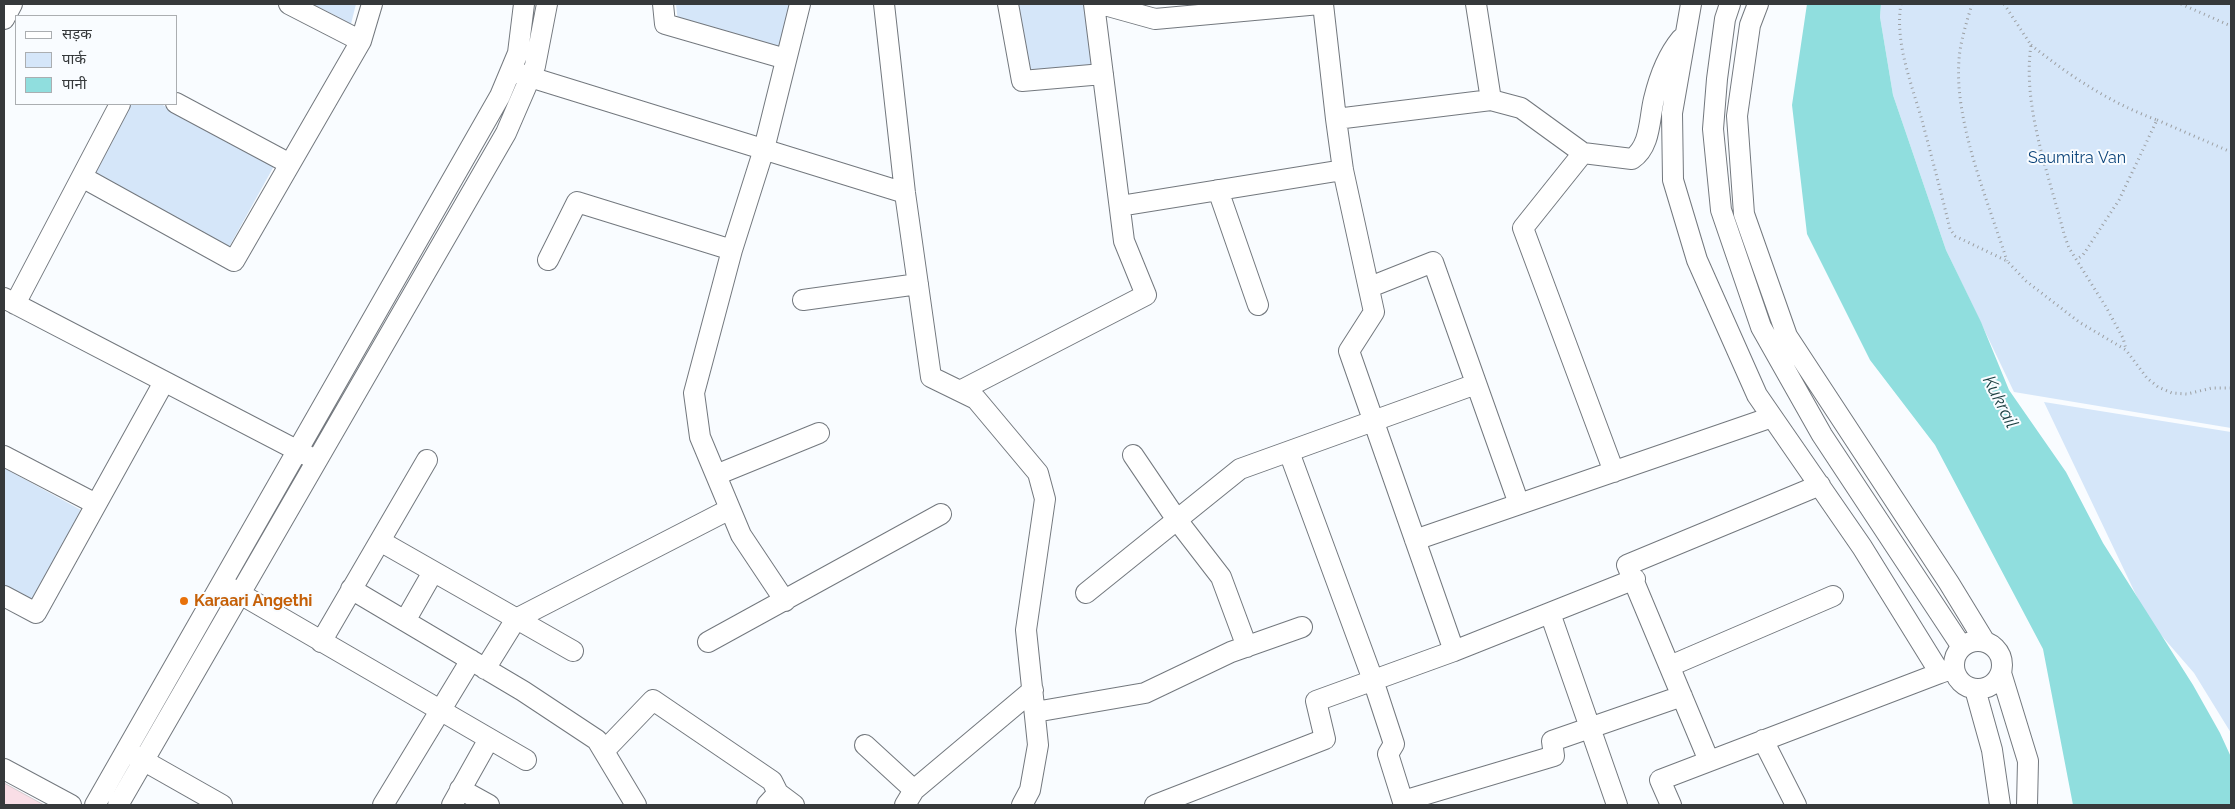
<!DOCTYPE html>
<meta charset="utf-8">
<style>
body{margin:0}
#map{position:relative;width:2235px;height:809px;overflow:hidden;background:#f9fcff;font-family:Raleway,"Noto Sans Devanagari",sans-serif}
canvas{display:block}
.frame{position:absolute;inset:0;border:5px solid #36393b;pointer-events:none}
.legend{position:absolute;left:15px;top:15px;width:162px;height:90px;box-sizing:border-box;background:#f9fcff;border:1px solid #abaeb1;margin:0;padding:6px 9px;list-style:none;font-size:15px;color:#36393b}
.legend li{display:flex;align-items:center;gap:10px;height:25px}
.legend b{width:25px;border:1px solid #abaeb1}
</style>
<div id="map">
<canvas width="2235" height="809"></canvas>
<div class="frame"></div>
<ul class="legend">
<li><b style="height:6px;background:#fff"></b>सड़क</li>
<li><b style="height:14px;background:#d5e6f9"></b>पार्क</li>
<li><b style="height:14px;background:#90dede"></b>पानी</li>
</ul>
</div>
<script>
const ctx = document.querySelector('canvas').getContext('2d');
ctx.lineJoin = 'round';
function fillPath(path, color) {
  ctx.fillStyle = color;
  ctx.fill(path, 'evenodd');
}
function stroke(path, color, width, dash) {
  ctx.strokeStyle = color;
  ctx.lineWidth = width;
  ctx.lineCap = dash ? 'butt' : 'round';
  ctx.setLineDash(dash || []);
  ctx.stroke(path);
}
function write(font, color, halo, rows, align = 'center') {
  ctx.font = font + ' Raleway,sans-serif';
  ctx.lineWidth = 4;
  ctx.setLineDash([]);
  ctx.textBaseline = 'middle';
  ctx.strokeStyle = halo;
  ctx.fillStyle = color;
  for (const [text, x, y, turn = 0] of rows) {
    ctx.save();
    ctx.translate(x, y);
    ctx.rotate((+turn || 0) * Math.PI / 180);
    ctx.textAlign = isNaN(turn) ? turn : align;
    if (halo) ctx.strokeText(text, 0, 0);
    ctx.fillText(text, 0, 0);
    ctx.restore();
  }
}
fillPath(new Path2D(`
 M313,4H356L351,24Z
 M676,4H793L781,53L678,23Z
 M1015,4L1089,5L1098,70L1026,78Z
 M1881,4H2231V428L2014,392L1946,250L1893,95L1880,17Z
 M131,104H161L274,166L228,249L92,174Z
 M2044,402L2231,432V733L2194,673L2148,620Z
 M4,468L81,510L31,601L4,587Z`), '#d5e6f9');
fillPath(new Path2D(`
 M1807,4H1881L1880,17L1893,95L1946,250L1981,322L2009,390L2066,472L2103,543L2193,685L2220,733L2231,757V805H2073L2043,649L1935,445L1870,360L1807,234L1792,105Z`), '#90dede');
const building = new Path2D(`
 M4,783L44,805H4Z`);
fillPath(building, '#f9dee6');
stroke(building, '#d6cccf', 1);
const minor = new Path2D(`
 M289,4L361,41
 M663,4L665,24L786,59
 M884,4L905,193L931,377L976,399L1038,473L1045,499L1026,630L1038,745L1030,790L1022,805
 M1008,4L1022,81L1103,74
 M1101,4L1155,19L1320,4
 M1323,4L1336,119L1343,170L1374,312L1349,351L1454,651
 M1476,4L1491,100
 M1691,4L1672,113L1673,180L1697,260L1757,395L1862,547L1940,673L1954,668
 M1730,4L1725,19L1717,79L1713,129L1721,210L1761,327L1822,435L1962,647
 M1758,4L1750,25L1737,116L1744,214L1787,336L1949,583L1985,642
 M4,19L12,4
 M517,73L905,193
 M176,103L290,164
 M1336,119L1491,100L1521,108L1583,153L1632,159C1651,146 1649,119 1654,99C1659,78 1667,56 1681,39
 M1583,153L1523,228L1614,472
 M82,177L234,261L361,41L372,4
 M1218,190L1258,305
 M1120,206L1343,170
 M548,260L577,202L732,250
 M1370,287L1433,262L1519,504
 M4,298L308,456
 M803,300L918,284
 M15,304L120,104
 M960,391L1146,295L1124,241L1094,4
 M1289,452L1373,680L1394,744L1388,754L1404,805
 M1133,455L1177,520L1221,577L1247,647
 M4,456L96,504
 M716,475L819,433
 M1415,540L1772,417
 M380,541L573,651
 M230,588L526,760
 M351,589L523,691L597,740L636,805
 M1086,593L1240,469L1476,384
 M4,596L36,613L164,382
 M785,601L741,535L700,437L694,393L732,250L764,149L800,4
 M1550,613L1617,805
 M405,621L433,572
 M1954 665a24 24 0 1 1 48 0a24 24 0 1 1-48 0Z
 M321,642L427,460
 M708,642L941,514
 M1670,666L1833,596
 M485,669L516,619L730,509
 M2001,673L2028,761L2027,805
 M1975,689L1992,750L2000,805
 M1035,712L1145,693L1231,652L1302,627
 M1763,740L1796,805
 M865,745L914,790
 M604,751L653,700L772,781L778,793
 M132,754L222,805
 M1709,761L1627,565L1820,485
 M4,769L71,805
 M460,789L489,805
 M1403,801L1554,756L1552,741L1682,696
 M95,805L500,96L518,53L524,4
 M118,805L506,133L535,66L547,4
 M383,805L471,660
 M452,805L489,739
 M767,805L778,793L794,805
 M905,805L914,790L1033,690
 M1155,805L1325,739L1316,701L1454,651L1635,579
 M1671,805L1660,780L1940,673`);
stroke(minor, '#73787e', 22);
stroke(new Path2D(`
 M1901,4C1894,45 1914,89 1924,128C1933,162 1942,196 1950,229L1955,236L2007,261L2026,281L2079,322L2126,350L2147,378L2158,387L2172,393L2187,394L2212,388H2231
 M1972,4C1967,21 1960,42 1959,60C1954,122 1988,201 2007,261
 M2004,4L2031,45C2022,107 2049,174 2064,234L2069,248L2106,307L2123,338L2126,349
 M2181,4L2231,26
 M2031,45C2070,76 2110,103 2157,120L2119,200L2083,255L2077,259
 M2157,120L2231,152`), '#9c9fa2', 3, [1, 4]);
stroke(minor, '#fff', 20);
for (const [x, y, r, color] of [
 [184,601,5,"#e8710a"]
]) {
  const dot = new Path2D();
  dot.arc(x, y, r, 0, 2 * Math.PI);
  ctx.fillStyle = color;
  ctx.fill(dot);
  stroke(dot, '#f9fcff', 2);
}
write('16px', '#0d457b', '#f9fcff', [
 ["Saumitra Van",2077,158]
]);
write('bold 16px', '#c56008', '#f9fcff', [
 ["Karaari Angethi",194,601]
], 'left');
write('italic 18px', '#1a3f40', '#f9fcff', [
 ["Kukrail",2000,402,63]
]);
</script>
